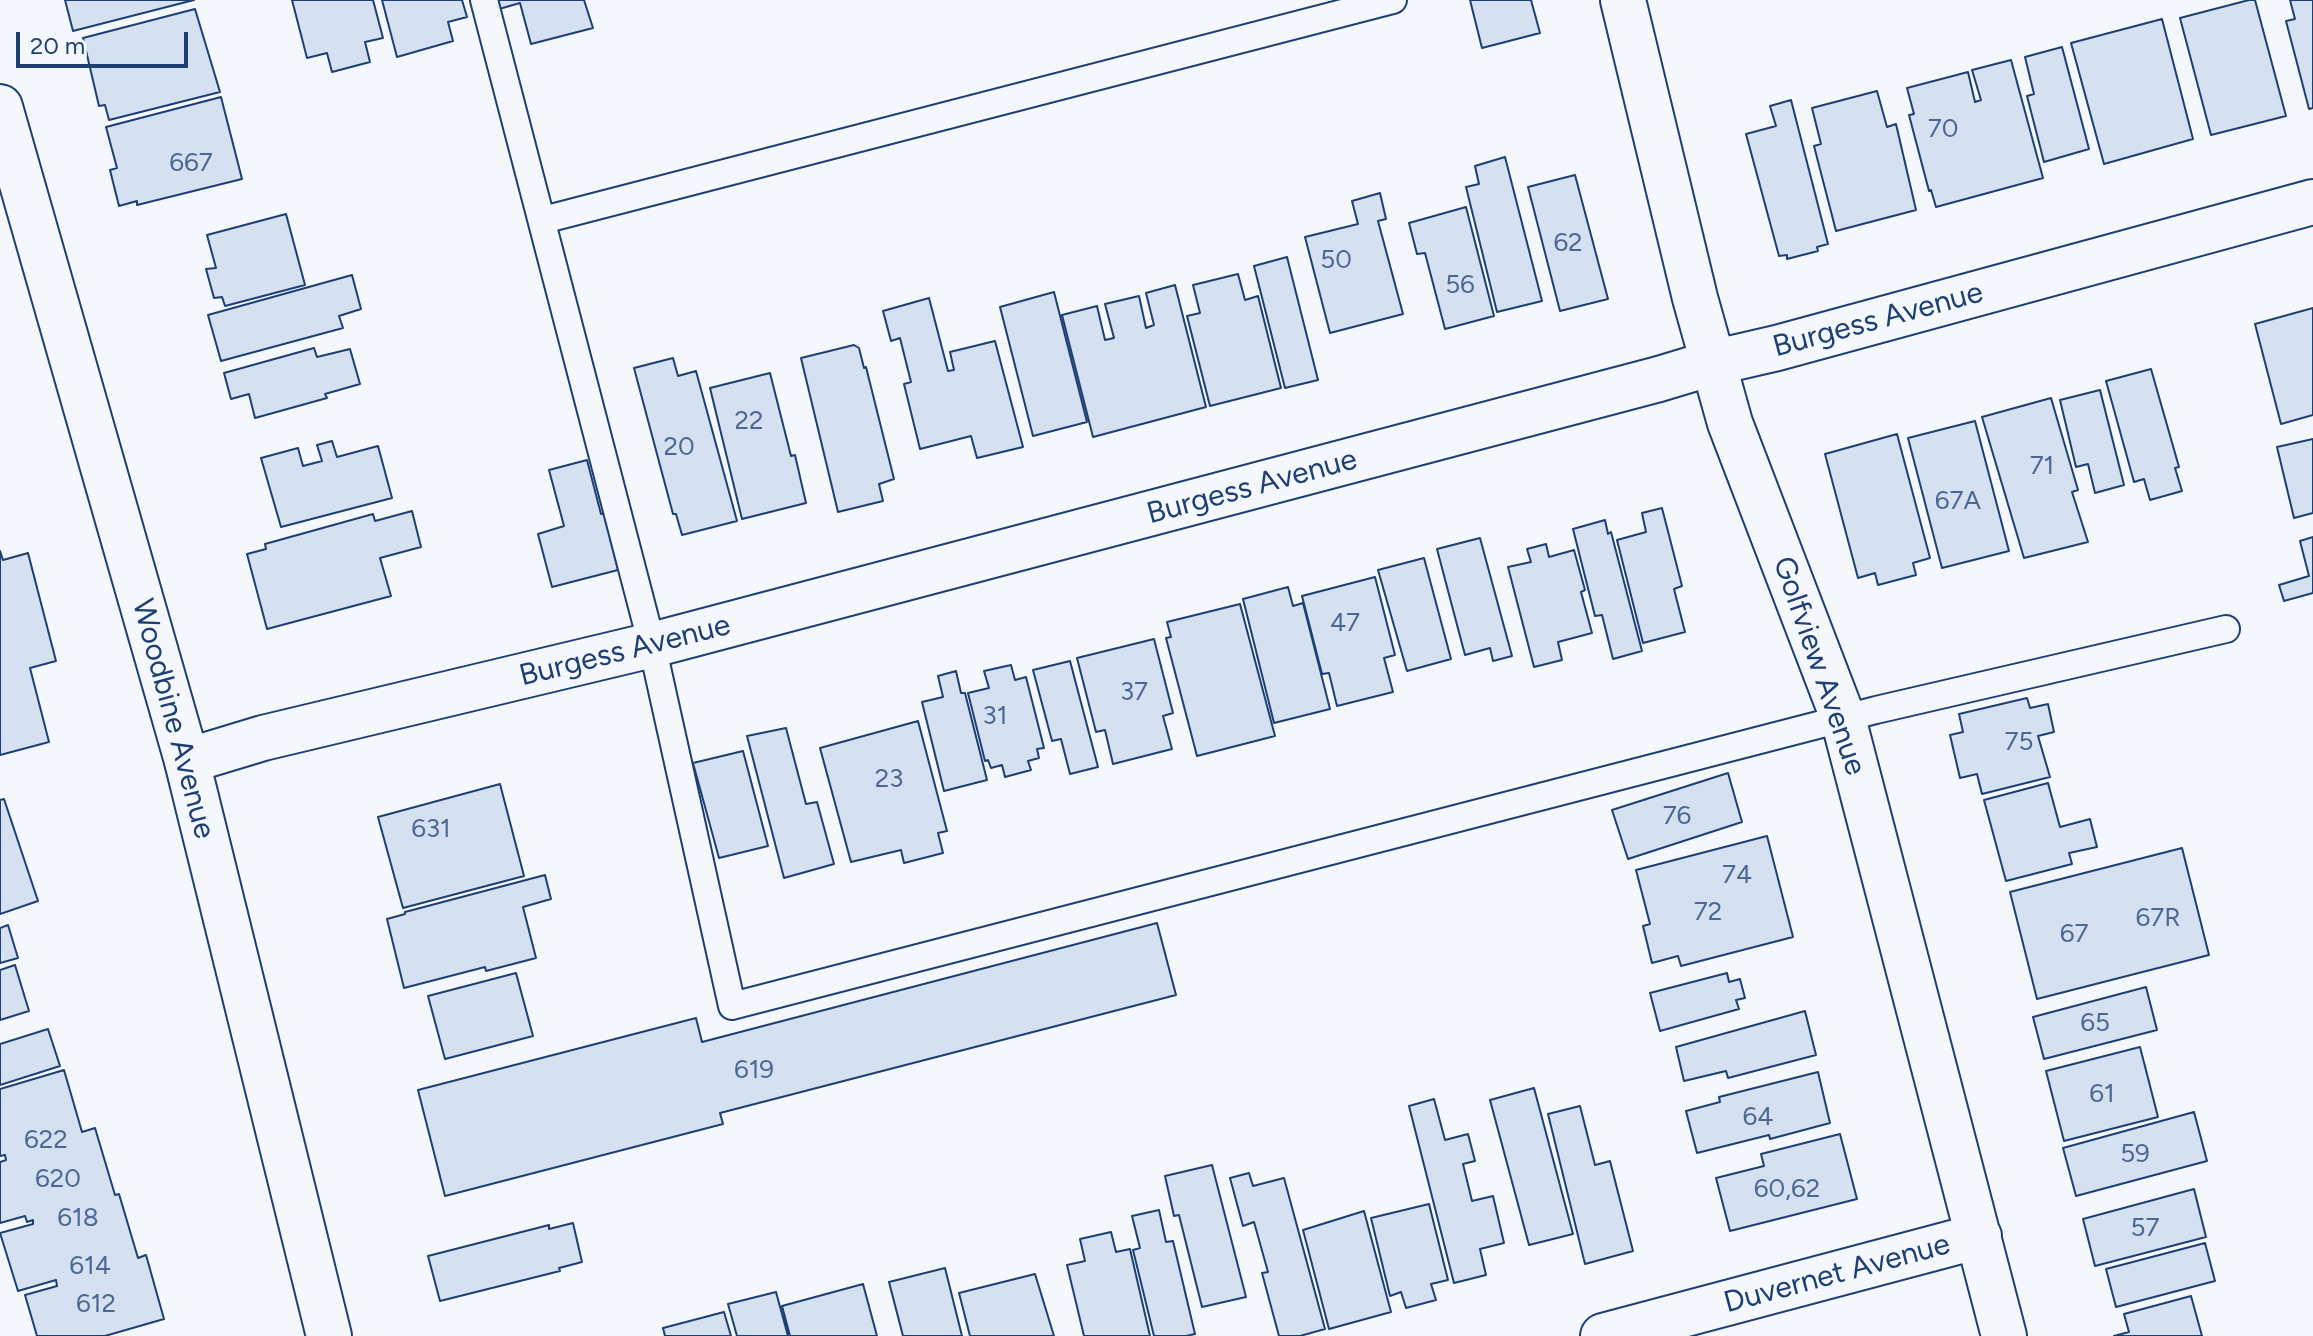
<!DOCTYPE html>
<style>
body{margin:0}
#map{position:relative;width:2313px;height:1336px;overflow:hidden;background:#f4f7fb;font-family:Figtree,sans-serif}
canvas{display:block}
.scale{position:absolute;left:16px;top:32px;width:172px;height:36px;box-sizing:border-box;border:4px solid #1d3f73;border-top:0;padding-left:10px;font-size:24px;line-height:28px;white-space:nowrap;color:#1d3f73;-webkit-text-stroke:6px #f4f7fb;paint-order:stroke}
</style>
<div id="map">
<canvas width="2313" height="1336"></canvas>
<div class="scale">20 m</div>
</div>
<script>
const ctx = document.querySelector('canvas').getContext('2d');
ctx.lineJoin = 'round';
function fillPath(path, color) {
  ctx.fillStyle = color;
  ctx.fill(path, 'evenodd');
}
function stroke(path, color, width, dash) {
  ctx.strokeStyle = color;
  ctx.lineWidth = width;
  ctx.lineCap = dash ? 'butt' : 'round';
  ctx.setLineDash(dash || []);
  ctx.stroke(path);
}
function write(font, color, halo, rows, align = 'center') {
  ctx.font = font + ' Figtree,sans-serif';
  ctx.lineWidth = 6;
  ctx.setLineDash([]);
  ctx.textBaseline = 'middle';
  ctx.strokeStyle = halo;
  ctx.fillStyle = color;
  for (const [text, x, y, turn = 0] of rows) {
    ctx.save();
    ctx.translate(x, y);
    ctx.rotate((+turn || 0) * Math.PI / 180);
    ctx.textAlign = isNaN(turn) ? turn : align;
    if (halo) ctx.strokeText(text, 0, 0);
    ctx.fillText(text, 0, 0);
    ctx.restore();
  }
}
const building = new Path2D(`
 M65,0H194L73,31Z
 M292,0H373L383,38L365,42L370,62L332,72L327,53L307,58Z
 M382,0H462L467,17L448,22L453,41L397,57Z
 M497,0H584L593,28L531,44L520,3L499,9Z
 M1470,0H1531L1540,33L1482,48Z
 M2249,0H2255L2286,116L2211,135L2180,18Z
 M2290,0H2313V108L2309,109L2286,21L2295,19Z
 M195,9L220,92L109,120L105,105L99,106L83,38Z
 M2162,19L2193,139L2104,164L2071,43Z
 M2062,47L2089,149L2044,162L2027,96L2034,94L2025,57Z
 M2011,60L2043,178L1936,207L1931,190L1929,191L1909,115L1914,114L1907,88L1968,72L1975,102L1981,100L1972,70Z
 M1877,91L1887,127L1896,124L1916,210L1836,231L1814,146L1821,144L1812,108Z
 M221,97L242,179L137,205V201L119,206L110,170L117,168L106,127Z
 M1791,100L1828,244L1817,247L1818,251L1787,259V255L1779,256L1746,134L1776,126L1770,106Z
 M1505,157L1542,301L1497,312L1466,187L1479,184L1475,166Z
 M1575,175L1608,299L1560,311L1528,187Z
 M1380,193L1386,219L1378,221L1403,314L1330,333L1305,237L1358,224L1352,201Z
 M1466,207L1494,316L1445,329L1425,253L1417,254L1409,223Z
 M286,214L305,285L225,306L222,297L214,298L206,269L216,268L207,235Z
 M1287,257L1318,380L1285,388L1254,266Z
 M1238,274L1245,300L1258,296L1281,388L1210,406L1187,316L1200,313L1193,285Z
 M352,275L361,309L339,316L343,328L221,361L208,315Z
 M1175,285L1206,407L1093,437L1062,315L1097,306L1105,340L1114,338L1105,304L1139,296L1146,328L1154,325L1146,293Z
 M1054,292L1087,422L1033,436L1000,307Z
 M929,298L948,371L954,370L950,352L995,341L1023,447L977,458L971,436L920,449L904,384L911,382L900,338L891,341L883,311Z
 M2313,308V415L2281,424L2255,324Z
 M854,345L859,348L864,368L866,367L894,479L879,484L883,501L838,512L801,358Z
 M314,348L317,357L350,349L360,384L325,394L327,398L255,418L249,394L231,399L224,373Z
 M673,358L678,376L696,371L737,521L682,535L676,514H673L634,368Z
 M2151,369L2179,467L2175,468L2182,491L2150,500L2144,479L2134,482L2106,381Z
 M770,373L791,456L795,455L806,503L742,519L710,388Z
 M2100,390L2124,485L2095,493L2088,464L2076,467L2060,400Z
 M2051,398L2078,490L2072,492L2088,542L2024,558L1982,417Z
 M1975,421L2009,551L1942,568L1908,438Z
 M1897,434L1930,558L1913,563L1916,575L1878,585L1875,573L1858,578L1825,454Z
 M2313,439V513L2294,518L2277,447Z
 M332,441L337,457L378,446L392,498L281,527L261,458L298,448L303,466L322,461L317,445Z
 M587,460L601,514L604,513L618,570L552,587L538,534L564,526L549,470Z
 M1662,508L1682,586L1674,589L1685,632L1643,643L1617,540L1646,532L1642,513Z
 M412,511L421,547L380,558L391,596L267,629L247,554L266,549L265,544L373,514L375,521Z
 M1605,520L1608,534L1611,532L1642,651L1613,659L1602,615L1595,616L1573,529Z
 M2313,537V593L2284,601L2279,585L2309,576L2300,541Z
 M1480,538L1512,656L1493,661L1490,648L1465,655L1437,549Z
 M1546,544L1549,557L1574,550L1585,590L1581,592L1592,633L1558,642L1562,660L1534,667L1508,567L1531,562L1527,549Z
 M0,551L3,560L28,553L56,661L30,668L49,742L0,755Z
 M1424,558L1451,659L1407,671L1378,570Z
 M1375,577L1395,655L1384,658L1393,692L1337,706L1329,673L1322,674L1302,596Z
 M1288,587L1293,606L1303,603L1330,709L1274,723L1243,599Z
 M1240,604L1275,736L1197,756L1166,638L1171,637L1167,622Z
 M1154,639L1173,713L1163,716L1172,749L1113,764L1105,730L1096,732L1077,658Z
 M1070,661L1098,767L1070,774L1061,739L1052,741L1033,670Z
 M1011,665L1015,680L1026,677L1044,748L1037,749L1039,758L1028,761L1031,770L1005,777L1002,765L991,768L988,760L985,761L968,693L989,688L984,671Z
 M956,671L961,693H965L987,780L944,791L922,702L943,697L938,676Z
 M2027,698L2030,708L2048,704L2054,732L2038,736L2050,777L1982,794L1977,774L1960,778L1950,735L1963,732L1959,714Z
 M918,721L947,831L938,833L943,853L904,863L901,850L851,862L820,748Z
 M786,728L806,804L817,802L834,864L784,878L747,736Z
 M743,751L768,846L719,858L693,763Z
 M1728,773L1742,822L1628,859L1612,810Z
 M2048,783L2060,827L2090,819L2097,847L2069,853L2072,864L2006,881L1984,800Z
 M500,784L524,876L403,908L378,817Z
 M4,799L38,901L0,914V800Z
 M1767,836L1793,937L1681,966L1678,956L1652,963L1643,926L1650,924L1636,870Z
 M2182,848L2209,955L2037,999L2010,892Z
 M545,875L551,899L523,907L536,958L486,971L485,967L404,988L387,919L405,914V912Z
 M1157,923L1176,995L720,1113L723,1124L445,1196L418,1090L696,1018L702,1042Z
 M8,925L18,958L0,963V928Z
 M15,965L29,1011L0,1020V970Z
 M516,973L533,1036L445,1059L428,996Z
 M1727,973L1729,982L1740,979L1745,998L1736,1000L1739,1009L1660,1031L1650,993Z
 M2146,987L2157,1030L2044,1059L2033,1017Z
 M1805,1011L1816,1055L1728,1078L1726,1071L1684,1081L1676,1047Z
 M48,1029L60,1066L0,1085V1044Z
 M2140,1047L2158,1117L2064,1141L2046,1071Z
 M64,1070L82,1132L95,1128L115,1195L119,1194L138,1258L146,1255L164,1319L105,1336H37L25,1295L57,1286L56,1280L18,1291L0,1233L33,1224V1220L27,1222L25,1216L0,1223V1162L6,1160L5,1155L0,1156V1089Z
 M1818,1072L1830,1123L1770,1139L1769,1135L1697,1153L1686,1111L1720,1102L1719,1097Z
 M1534,1088L1573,1234L1529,1245L1490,1100Z
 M1434,1099L1445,1140L1468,1134L1475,1161L1463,1164L1472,1201L1493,1196L1504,1243L1480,1249L1486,1275L1454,1283L1409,1106Z
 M1580,1106L1595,1165L1610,1161L1633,1251L1585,1264L1548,1114Z
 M2194,1112L2207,1161L2076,1196L2063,1148Z
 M1840,1134L1857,1199L1730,1231L1716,1178L1764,1166L1761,1154Z
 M1212,1165L1246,1297L1202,1307L1179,1215L1174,1216L1165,1176Z
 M1249,1173L1253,1186L1284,1178L1325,1329L1300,1336H1279L1262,1273L1268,1272L1254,1222L1243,1226L1230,1178Z
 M2194,1189L2206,1237L2095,1266L2083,1219Z
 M1429,1204L1448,1280L1431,1284L1436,1300L1406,1308L1401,1292L1390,1296L1371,1218Z
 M1159,1210L1166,1242L1173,1241L1195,1334L1186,1336H1154L1133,1250L1140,1248L1132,1216Z
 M1364,1211L1391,1312L1329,1329L1303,1230Z
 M573,1223L582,1262L559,1268L560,1271L440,1301L428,1256L549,1225V1229Z
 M1111,1232L1116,1252L1130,1249L1150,1336H1084L1067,1265L1085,1261L1080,1239Z
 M2205,1243L2215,1281L2116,1307L2106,1269Z
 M945,1268L962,1336H903L889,1282Z
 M1035,1274L1054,1336H970L959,1293Z
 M863,1284L877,1336H790L782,1306Z
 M776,1292L788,1336H737L728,1304Z
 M2191,1296L2202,1336H2114L2129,1332L2124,1314Z
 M724,1312L731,1336H665L663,1328Z`);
fillPath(building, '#d5e0f0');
stroke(building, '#1d3f73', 2);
const service = new Path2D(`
 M484,0L652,645L732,1006L1876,710L2226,629
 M543,220L1393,0`);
const minor = new Path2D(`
 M1623,0L1695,298L1730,423L1843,718L2004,1336
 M187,761L263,738L652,645L1659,379L1712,363L1777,348L2313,202
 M1603,1336L1979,1236`);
const secondary = new Path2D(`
 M0,107L187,761L329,1336`);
stroke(service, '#1d3f73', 30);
stroke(minor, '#1d3f73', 48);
stroke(secondary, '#1d3f73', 48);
stroke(service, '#f4f7fb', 26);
stroke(minor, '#f4f7fb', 44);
stroke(secondary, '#f4f7fb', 44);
write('26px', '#4b6792', null, [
 ["70",1943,129],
 ["667",191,163],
 ["62",1568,243],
 ["50",1336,260],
 ["56",1460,285],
 ["22",749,421],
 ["20",679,447],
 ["71",2042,466],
 ["67A",1958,501],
 ["47",1345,623],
 ["37",1134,692],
 ["31",995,716],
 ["75",2019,742],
 ["23",889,779],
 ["76",1677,816],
 ["631",431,829],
 ["74",1737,875],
 ["72",1708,912],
 ["67R",2158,918],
 ["67",2074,934],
 ["65",2095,1023],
 ["619",754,1070],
 ["61",2102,1094],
 ["64",1758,1117],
 ["622",46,1140],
 ["59",2135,1154],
 ["620",58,1179],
 ["60,62",1787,1189],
 ["618",78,1218],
 ["57",2145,1228],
 ["614",90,1266],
 ["612",96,1304]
]);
write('30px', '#1d3f73', '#f4f7fb', [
 ["Burgess Avenue",1878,320,-15],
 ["Burgess Avenue",1252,487,-15],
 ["Burgess Avenue",625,651,-14],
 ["Golfview Avenue",1819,666,71],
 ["Woodbine Avenue",173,719,75],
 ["Duvernet Avenue",1837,1274,-15]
]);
</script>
